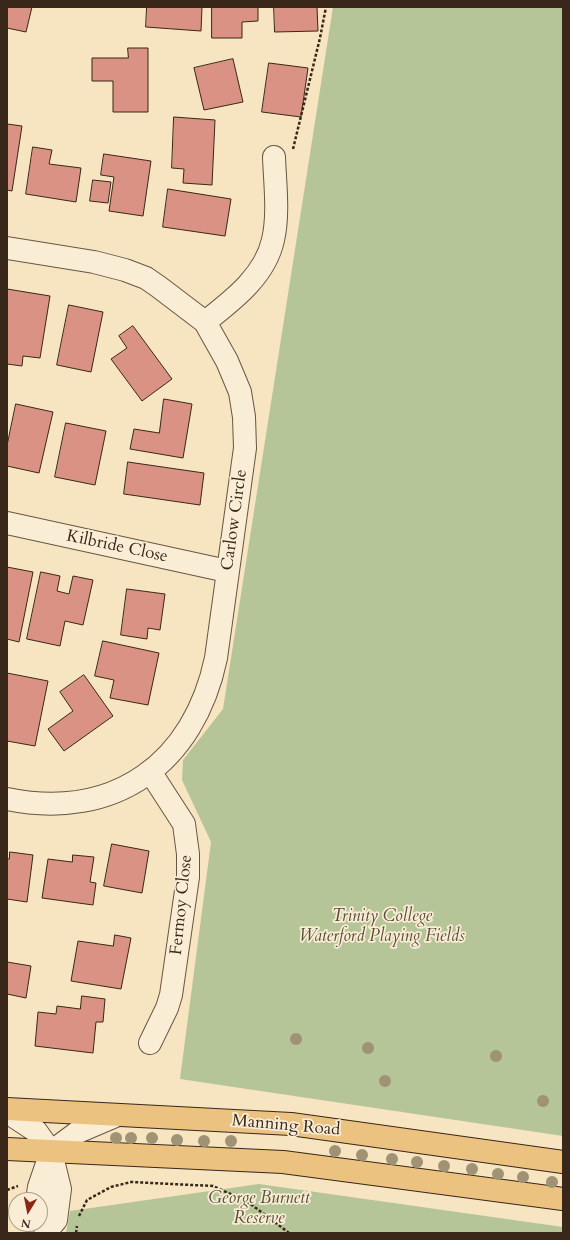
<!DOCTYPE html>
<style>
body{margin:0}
#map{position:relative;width:570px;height:1240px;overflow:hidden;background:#f7e4c0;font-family:Cardo,serif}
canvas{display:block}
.frame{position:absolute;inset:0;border:8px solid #392719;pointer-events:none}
.north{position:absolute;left:8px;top:1192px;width:40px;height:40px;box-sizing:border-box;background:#faedd6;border:1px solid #ad9e8a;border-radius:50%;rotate:190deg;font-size:11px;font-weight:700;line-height:16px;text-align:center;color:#392719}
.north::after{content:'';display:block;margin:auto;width:14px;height:18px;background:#8f2418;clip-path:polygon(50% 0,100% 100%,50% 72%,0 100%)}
</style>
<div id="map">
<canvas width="570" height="1240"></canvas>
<div class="frame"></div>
<div class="north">N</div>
</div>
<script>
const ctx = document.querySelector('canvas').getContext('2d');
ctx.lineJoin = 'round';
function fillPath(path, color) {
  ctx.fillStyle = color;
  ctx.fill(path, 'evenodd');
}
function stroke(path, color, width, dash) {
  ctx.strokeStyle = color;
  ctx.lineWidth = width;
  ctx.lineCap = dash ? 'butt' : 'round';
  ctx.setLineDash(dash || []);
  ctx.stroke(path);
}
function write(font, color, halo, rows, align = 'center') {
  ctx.font = font + ' Cardo,serif';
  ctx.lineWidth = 3.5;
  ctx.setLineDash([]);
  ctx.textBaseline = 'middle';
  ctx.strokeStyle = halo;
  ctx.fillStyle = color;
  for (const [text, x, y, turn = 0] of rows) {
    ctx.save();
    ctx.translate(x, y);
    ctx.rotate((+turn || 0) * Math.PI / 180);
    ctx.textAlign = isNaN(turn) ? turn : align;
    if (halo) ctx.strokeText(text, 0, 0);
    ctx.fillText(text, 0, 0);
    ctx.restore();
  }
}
fillPath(new Path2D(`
 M333,7H563V1136L180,1079L211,842L182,780L183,760L223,709Z
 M259,1184L563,1227V1233H66L70,1211Z`), '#b6c597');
const building = new Path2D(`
 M7,7H32L26,32L7,28Z
 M147,7H202L201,31L146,27Z
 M212,7H258V21L242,22V38H212Z
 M274,7H317L318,31L275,32Z
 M128,48H148V112H113V81H92V58H128Z
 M233,59L243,102L204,110L194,68Z
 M269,63L308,68L301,117L262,112Z
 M174,117L215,120L212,185L183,183L184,169L172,168Z
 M7,124L22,126L12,191L7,190Z
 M33,147L52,150L49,164L81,168L76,202L26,194Z
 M104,154L151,161L143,216L109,211L114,177L101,175Z
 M93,180L111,182L108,203L90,201Z
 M168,189L231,199L225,236L163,227Z
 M7,289L50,296L40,358L23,356L22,366L7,364Z
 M69,305L103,312L91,372L57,365Z
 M133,326L172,379L142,401L111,359L127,348L119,336Z
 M164,399L192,404L183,458L130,449L134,429L159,433Z
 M16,404L53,412L39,473L7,466V446Z
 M66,423L106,431L95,485L55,477Z
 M128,462L204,473L200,505L124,494Z
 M7,567L33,572L19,642L7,639Z
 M41,572L60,576L57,591L69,594L73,576L93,580L83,625L65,621L60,646L27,639Z
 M127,589L165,594L160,630L148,628L147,639L121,635Z
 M103,641L159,653L148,705L110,698L114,680L95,676Z
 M7,673L48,681L35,746L7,741Z
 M84,675L113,716L64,751L48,729L73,711L60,692Z
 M112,844L149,851L142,893L104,886Z
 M10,852L33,855L27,902L7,899V859H9Z
 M73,855L94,857L90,882L96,883L93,905L42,898L48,859L72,862Z
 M115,935L131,938L121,989L71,981L78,941L113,946Z
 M7,962L31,966L26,998L7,994Z
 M82,996L105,999L103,1022H96L93,1053L35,1046L38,1012L56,1014L57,1006L80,1009Z`);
fillPath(building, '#d99284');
stroke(building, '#392719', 1);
const minor = new Path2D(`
 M7,248L94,262L125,270L146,278L159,287L205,322L227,361L240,392L244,417L245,448L216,658C194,763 115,821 7,799
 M205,322C233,300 265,276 273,240C279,214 275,184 274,157
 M7,523L227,571
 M150,1043L167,1008L171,995L188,877V854L184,824L151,773
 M7,1112L36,1131L51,1152L60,1189L56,1220L45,1233
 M37,1200L39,1187L51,1152L78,1132L118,1115`);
const major = new Path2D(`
 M7,1109L291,1124L563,1162
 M7,1149L283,1162L563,1199`);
stroke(minor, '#685643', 24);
stroke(major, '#392719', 24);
stroke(new Path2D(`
 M293,149L320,38L326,7
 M7,1190L18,1186
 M79,1216L87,1200L111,1187L131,1182L213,1186L248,1202L289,1233
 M76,1233L77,1226`), '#392719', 2.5, [3, 2]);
stroke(minor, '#faedd6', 22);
stroke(major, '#ecc280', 22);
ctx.fillStyle = '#a09275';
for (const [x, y] of [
 [296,1039],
 [368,1048],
 [496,1056],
 [385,1081],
 [543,1101],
 [116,1138],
 [131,1138],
 [152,1138],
 [177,1140],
 [204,1141],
 [231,1141],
 [335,1151],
 [362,1155],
 [392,1159],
 [417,1162],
 [444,1166],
 [472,1169],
 [498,1174],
 [523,1177],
 [552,1182]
]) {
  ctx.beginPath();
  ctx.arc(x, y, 6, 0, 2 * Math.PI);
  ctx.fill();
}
write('17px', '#392719', '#faedd6', [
 ["Carlow Circle",235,520,-82],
 ["Kilbride Close",117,547,12],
 ["Fermoy Close",182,905,-84],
 ["Manning Road",286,1126,5]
]);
write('italic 17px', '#584e38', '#faedd6', [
 ["Trinity College",382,917],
 ["Waterford Playing Fields",382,937],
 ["George Burnett",259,1199],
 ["Reserve",259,1219]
]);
</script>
